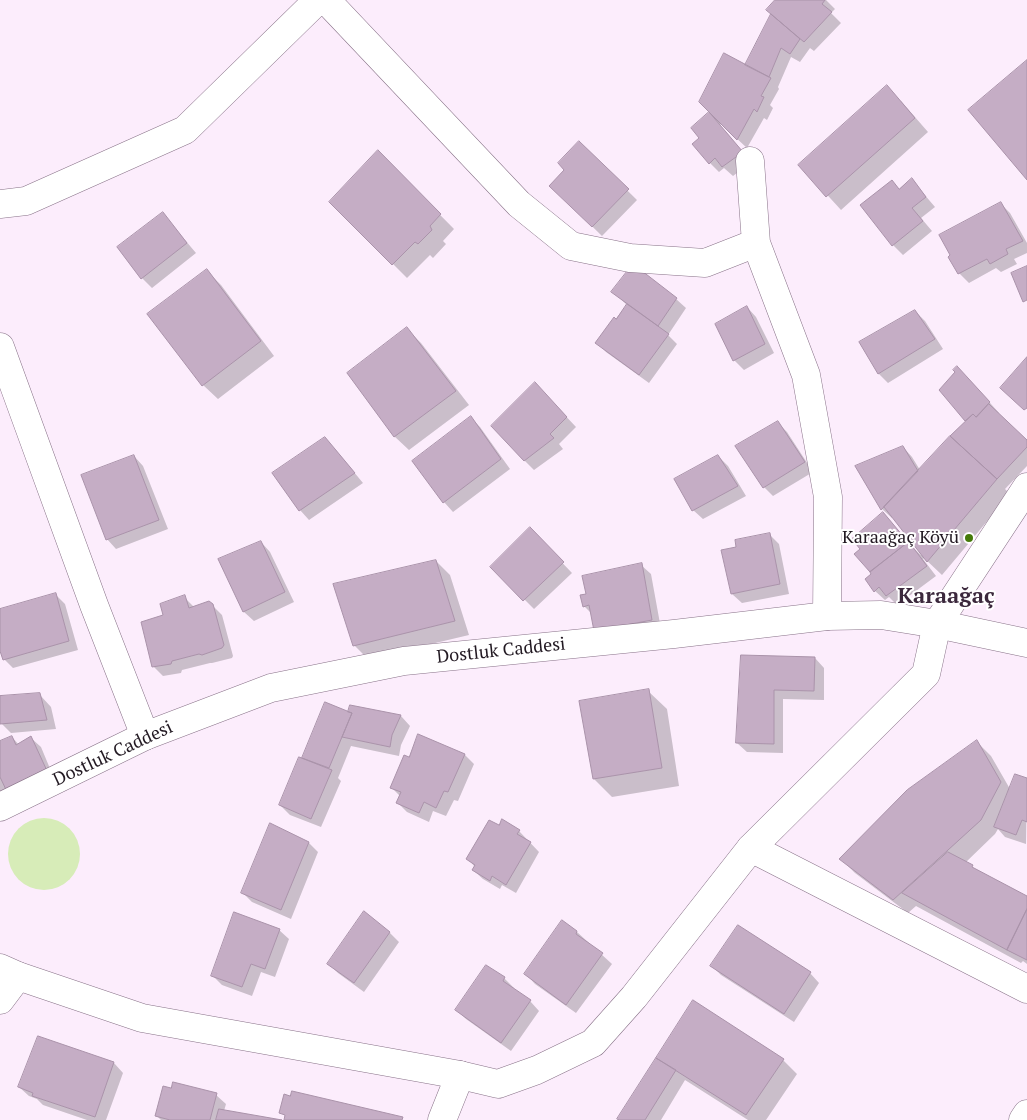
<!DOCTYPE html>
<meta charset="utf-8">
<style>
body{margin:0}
canvas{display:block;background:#fcedfc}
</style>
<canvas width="1027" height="1120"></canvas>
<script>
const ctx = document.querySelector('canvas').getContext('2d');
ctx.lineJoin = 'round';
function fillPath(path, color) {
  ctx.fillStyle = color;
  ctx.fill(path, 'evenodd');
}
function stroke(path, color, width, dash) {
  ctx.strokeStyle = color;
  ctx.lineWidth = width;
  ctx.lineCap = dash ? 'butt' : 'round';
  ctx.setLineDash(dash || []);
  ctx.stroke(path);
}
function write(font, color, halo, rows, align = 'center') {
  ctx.font = font + ' "PT Serif",serif';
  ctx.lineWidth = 4;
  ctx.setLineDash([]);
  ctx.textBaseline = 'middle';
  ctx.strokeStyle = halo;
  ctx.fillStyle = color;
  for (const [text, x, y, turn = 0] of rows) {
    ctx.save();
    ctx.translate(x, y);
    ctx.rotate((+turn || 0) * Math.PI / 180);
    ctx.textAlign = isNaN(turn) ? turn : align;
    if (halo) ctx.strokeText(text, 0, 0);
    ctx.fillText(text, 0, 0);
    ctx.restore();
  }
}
fillPath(new Path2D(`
 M8 854a36 36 0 1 1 72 0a36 36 0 1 1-72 0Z`), '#d7ecb8');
fillPath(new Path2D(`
 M777,0H826L835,9L831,13L841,23L814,51L810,48L800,62L791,57L778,87L779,89L770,105L773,108L767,120L764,118L747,148L721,124L720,125L751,162L733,176L724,168L719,172L710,163L701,138L692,128L711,112L746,66L772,14Z
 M901,101L928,132L841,210L800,165Z
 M579,143L637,200L602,236L551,186L566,170Z
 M378,152L454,229L443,241L446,244L433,258L430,255L407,278L331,202Z
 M912,180L935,207L921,218L932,231L903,255L893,245L892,181L900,190Z
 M1001,204L1010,213L1027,243V253L1014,259L1017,264L1001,272L996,268L969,283L959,273Z
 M163,214L196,253L152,288L142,278L119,247Z
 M207,271L221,285L274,356L218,399L203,385Z
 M613,292L676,299L686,308L668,335L677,344L649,383L606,352L597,342L627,305Z
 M747,307L756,317L774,353L744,370L734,360Z
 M915,311L925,321L943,349L888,383L879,374L861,342Z
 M407,329L421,343L469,405L409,450L394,436Z
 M967,377L999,413L998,414L1027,441V466L1005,489L1010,494L942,575L924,558L923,559L936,576L897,605L889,597L885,600L875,591L866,579L873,575L856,554L862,549L883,514L908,543L921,555L922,554L893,516L892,518L882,509L857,466L903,447L912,457L920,470L967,421L941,390Z
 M545,394L576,427L559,444L563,449L534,470L524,460Z
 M471,418L480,427L510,469L453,512L444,502Z
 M778,423L787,432L813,472L773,496L764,487Z
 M334,448L363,483L309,520L300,510Z
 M134,456L143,466L168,529L116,549L107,539Z
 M718,456L728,466L746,496L703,519L693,510Z
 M530,529L572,573L534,609L492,567Z
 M770,535L779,544L789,594L742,603L732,594L738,548Z
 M261,542L270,552L294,602L254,621L244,612L220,560Z
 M436,561L450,575L469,635L368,659L354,645Z
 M641,565L651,574L661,629L595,630L592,614L584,606L588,595Z
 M56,595L65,604L78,650L13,668L4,659L0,646V610Z
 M184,597L194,607L212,605L222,615L233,656L232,658L212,663H210L182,670L181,673L163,676L153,666L165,616Z
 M742,656L815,658L824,668V700L783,699V753L747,752L737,743Z
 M648,691L667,709L679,786L612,797L594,779Z
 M40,695L51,707L56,729L11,733L1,723L0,697Z
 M326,704L349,713L351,706L401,716L410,726L401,745L399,756L351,746L338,778L341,781L321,827L290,815L280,805L303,759Z
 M419,736L465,755L474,764L458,801L454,800L446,816L433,811L429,822L407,812L398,803L401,797L391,787L409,758Z
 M12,737L19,745L31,738L41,747L56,783L0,797V743Z
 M977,742L991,756L1010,789L1027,780L1026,844L1005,837L998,829L995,834L965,863L976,870L1027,897V964L1023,961L1021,963L916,906L908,913L855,873L841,859Z
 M270,825L309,843L318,852L291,919L252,902L242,892Z
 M499,826L519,831L539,852L516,893L502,885L500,889L483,879L473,870L475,867L468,859Z
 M562,922L577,932L612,964L576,1013L535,984L526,974Z
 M279,930L289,939L275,977L261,972L252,996L222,985L212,975Z
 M389,932L399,942L364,992L338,973L329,964Z
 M712,966L810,973L819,983L794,1022L721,975Z
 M504,978L514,988L513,989L530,1001L539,1011L511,1051L466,1019L457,1010Z
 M693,1001L783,1060L797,1074L766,1120H748L685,1080L661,1120H618Z
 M38,1038L114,1063L123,1073L106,1120H87L43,1105L37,1099L29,1096L19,1087Z
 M216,1095L226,1104L224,1111L276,1120H161L156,1115Z`), '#0003');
const building = new Path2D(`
 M775,0H825L822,4L832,12L804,42L766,10Z
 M771,14L800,39L790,54L781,48L769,77L745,65Z
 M724,53L771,78L761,96L764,97L757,112L754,109L737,140L699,102Z
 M1027,60V180L968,110Z
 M887,85L915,118L826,197L798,165Z
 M709,112L743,152L722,167L715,158L709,164L692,144L699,138L691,128Z
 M579,141L629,189L592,227L549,186L564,170L558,163Z
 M378,150L441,214L430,226L432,230L418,244L415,242L392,265L329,202Z
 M912,178L926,197L912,208L923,221L892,246L860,205L892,180L899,189Z
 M1001,202L1023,241L1006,249L1008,254L990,264L987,259L958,274L948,257L950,255L939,235Z
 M163,212L187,243L141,279L117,247Z
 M633,264L677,298L658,326L611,292Z
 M1027,266V300L1023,302L1011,273Z
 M207,269L261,341L202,386L147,314Z
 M627,304L669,334L639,375L595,343L614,317L616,319Z
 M747,306L765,344L733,361L715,324Z
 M915,310L935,339L878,374L859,342Z
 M407,327L456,391L394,437L347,373Z
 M1027,357V408L1024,410L1000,388Z
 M957,366L990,402L976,417L973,414L965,421L939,390L955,372L953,370Z
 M535,382L567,417L550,434L554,438L524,461L491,426Z
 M989,404L1027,440V447L997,479L950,436L973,414L976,417Z
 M471,416L501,459L443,503L412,461Z
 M778,421L805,462L763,488L735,446Z
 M950,436L997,479L927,562L884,507Z
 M325,437L355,473L299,511L272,473Z
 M903,446L918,471L881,510L855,466Z
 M134,455L159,520L106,540L81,475Z
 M718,455L738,486L692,511L674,479Z
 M883,512L908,542L870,572L854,554L860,549L852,539Z
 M530,527L564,562L523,601L490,567Z
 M770,533L780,584L731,594L721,550L736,547L735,540Z
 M261,541L285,592L243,612L218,559Z
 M909,542L927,566L886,596L879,587L874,592L865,579L871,574L870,572Z
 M436,560L455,621L353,646L333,584Z
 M642,563L652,620L594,631L589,605L583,607L580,595L586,594L582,576Z
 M56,593L69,641L3,660L0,651V609Z
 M185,595L189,608L209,601L213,604L224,645L222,648L202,655L199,654L172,661L171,664L152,667L141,622L163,615L160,604Z
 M741,655L815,657L814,691L774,690V744L736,743Z
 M649,689L662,768L593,779L579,701Z
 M40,693L47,720L0,724V696Z
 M325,702L352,713L329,768L302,758Z
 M350,705L401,715L392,735L390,747L342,737L352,713L348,712Z
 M418,734L465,754L448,792L444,791L436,808L424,802L419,813L396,803L401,792L390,788L404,755L409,757Z
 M12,736L16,745L31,736L48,773L9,796L0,777V741Z
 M977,740L1001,782L981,820L893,900L839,859L907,790Z
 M299,757L332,770L311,819L279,805Z
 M1015,774L1027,778V822L1022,820L1016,835L994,827Z
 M502,819L520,830L517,834L531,842L506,885L492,876L490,881L472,870L475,865L466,859L489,820L499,825Z
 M270,823L309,842L281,910L241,893Z
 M948,852L973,865L972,867L1027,896V909L1007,950L902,893Z
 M1027,909V960L1007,950Z
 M364,911L390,932L354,983L327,964Z
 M234,912L280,929L265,969L251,964L242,987L211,976Z
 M562,920L577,931L576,934L603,953L566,1005L524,974Z
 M738,925L811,972L784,1014L710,966Z
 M486,965L505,977L503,981L531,1000L501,1043L455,1010Z
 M693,1000L784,1059L746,1115L656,1058Z
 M38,1036L114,1062L95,1117L32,1096L33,1093L18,1087Z
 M656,1058L676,1070L645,1120H619L617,1119Z
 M173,1082L217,1093L210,1120H170L155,1116L163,1086L171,1088Z
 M292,1091L403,1117L402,1120H284L285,1115L279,1113L284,1094L290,1096Z
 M219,1109L282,1120H216Z`);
fillPath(building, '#c5adc5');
stroke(building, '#aa93aa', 1);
const minor = new Path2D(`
 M326,0L519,204L571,246L630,258L705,263L756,243
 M750,161L756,243L806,375L828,497L827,616
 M0,204L26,201L185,130L318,0
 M0,347L94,605L145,736
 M751,848L1027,989
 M0,1000L18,976
 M442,1120L460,1075
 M1023,1120L1027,1114`);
const tertiary = new Path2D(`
 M0,968L18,976L142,1018L460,1075L498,1084L537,1070L593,1043L634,997L751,848L926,674L937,624L1027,487`);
const secondary = new Path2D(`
 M0,807L145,736L271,688L404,661L674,634L827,616L881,615L937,624L1027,643`);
stroke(minor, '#887288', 29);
stroke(tertiary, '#887288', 29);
stroke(secondary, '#887288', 29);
stroke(minor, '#fff', 28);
stroke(tertiary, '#fff', 28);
stroke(secondary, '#fff', 28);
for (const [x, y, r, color] of [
 [969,538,5,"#457a0a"]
]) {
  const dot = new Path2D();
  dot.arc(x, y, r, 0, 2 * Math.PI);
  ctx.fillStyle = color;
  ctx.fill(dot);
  stroke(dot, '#fff', 2);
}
write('18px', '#221922', '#fff', [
 ["Karaağaç Köyü",959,538]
], 'right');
write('18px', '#221922', '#fff', [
 ["Dostluk Caddesi",501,651,-6],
 ["Dostluk Caddesi",113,754,-25]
]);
write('bold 22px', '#3b283c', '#fff', [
 ["Karaağaç",946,597]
]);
</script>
